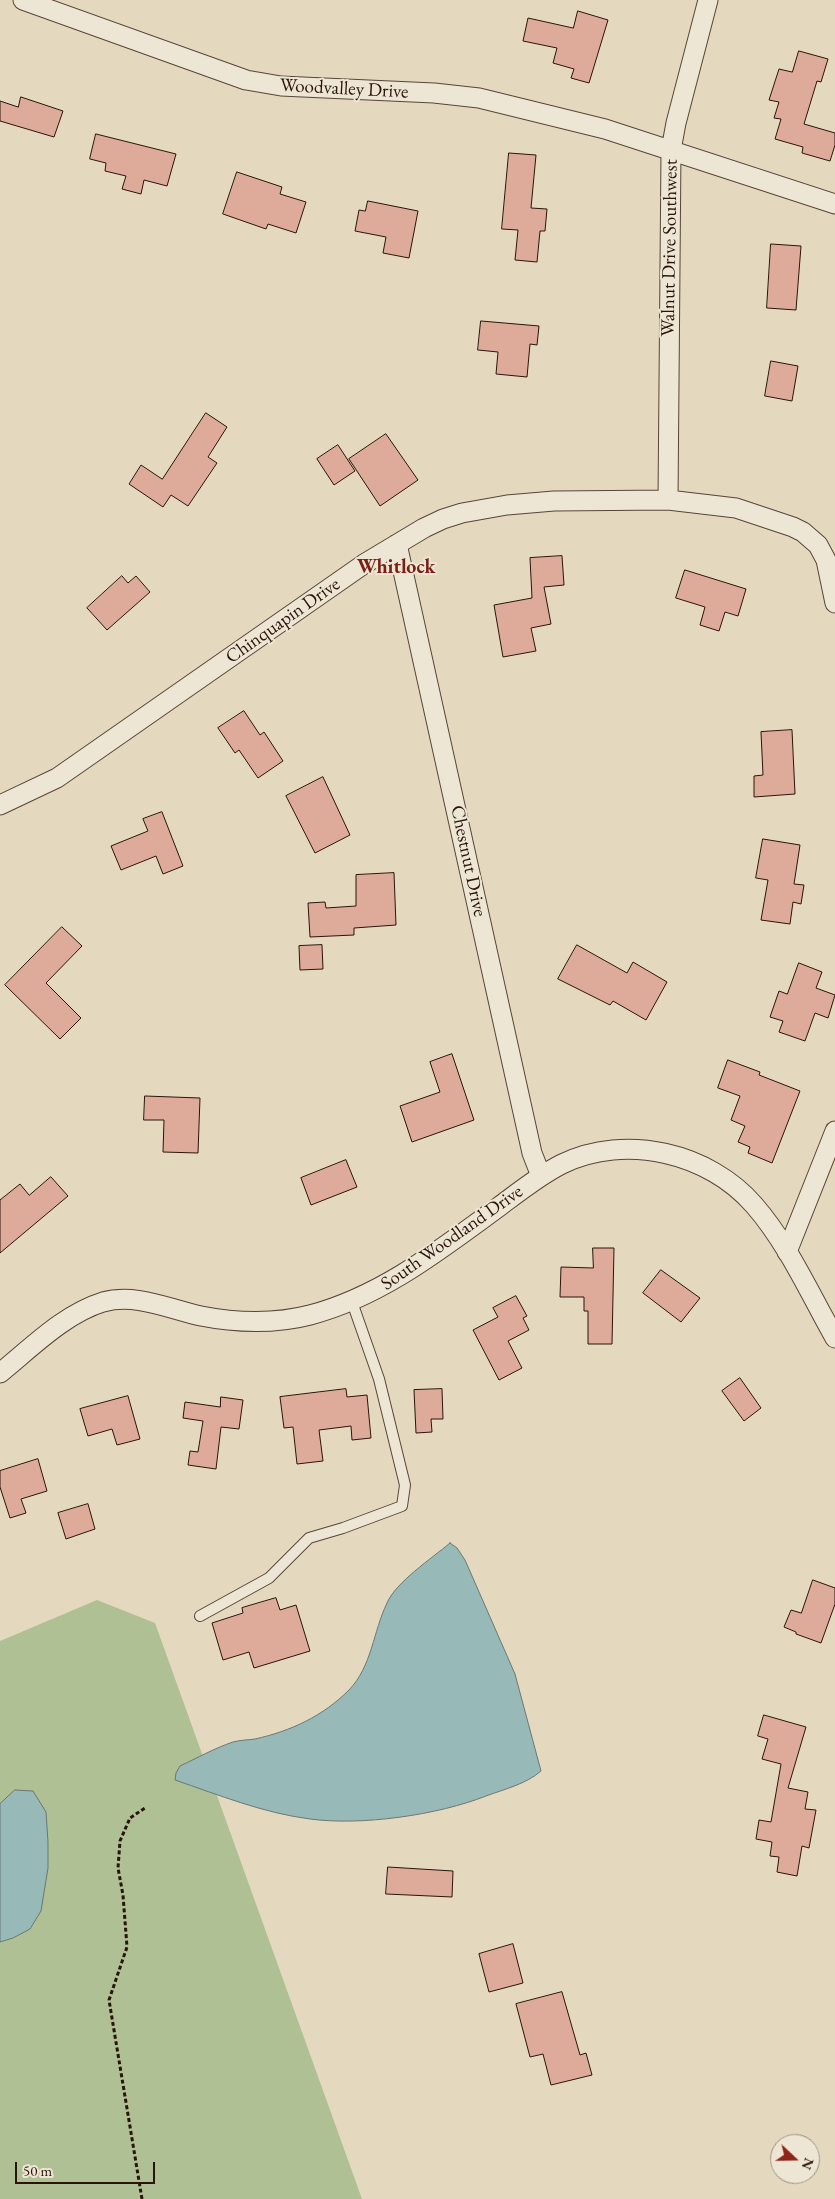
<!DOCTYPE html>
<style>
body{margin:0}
#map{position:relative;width:835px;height:2199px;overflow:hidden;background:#e4d9bf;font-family:"EB Garamond",serif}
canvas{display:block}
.north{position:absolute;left:770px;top:2134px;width:50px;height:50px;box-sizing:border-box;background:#ede6d5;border:1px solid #9f9283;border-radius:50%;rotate:111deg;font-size:14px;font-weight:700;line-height:20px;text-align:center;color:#2a1409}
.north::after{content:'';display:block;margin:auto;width:18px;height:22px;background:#8f2418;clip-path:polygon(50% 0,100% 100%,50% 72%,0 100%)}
.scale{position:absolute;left:15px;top:2162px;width:140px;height:22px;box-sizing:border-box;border:2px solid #2a1409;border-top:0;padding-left:6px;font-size:15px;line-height:18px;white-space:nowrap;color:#2a1409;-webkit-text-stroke:4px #ede6d5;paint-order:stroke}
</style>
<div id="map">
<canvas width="835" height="2199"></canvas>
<div class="north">N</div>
<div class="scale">50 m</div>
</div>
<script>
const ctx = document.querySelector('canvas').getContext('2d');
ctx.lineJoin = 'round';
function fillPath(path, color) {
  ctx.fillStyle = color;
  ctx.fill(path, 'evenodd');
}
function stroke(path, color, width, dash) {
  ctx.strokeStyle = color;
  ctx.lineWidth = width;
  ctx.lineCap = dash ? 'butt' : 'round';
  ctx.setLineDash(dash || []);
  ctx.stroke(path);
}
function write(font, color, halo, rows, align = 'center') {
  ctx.font = font + ' "EB Garamond",serif';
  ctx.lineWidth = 4;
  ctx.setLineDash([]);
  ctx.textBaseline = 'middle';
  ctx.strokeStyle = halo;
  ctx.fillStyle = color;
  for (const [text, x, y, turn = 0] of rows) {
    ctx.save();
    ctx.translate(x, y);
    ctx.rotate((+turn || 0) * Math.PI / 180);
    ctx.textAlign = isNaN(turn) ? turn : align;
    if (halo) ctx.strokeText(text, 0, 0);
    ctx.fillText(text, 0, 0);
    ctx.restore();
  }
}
fillPath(new Path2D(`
 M97,1600L155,1623L362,2199H0V1641Z`), '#b0c095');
const water = new Path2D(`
 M450,1543L457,1548L465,1560L515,1674L541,1771C526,1784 505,1789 486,1796C438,1815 361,1826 310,1819C263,1813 219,1795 175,1780L176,1773L180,1766C197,1758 215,1748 233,1742C240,1740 248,1740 255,1739C291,1731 323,1716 349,1690C372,1666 373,1632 387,1603C396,1582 431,1559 450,1543Z
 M15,1790L33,1791L46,1812L48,1842V1868L41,1911L30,1929L13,1938L0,1942V1804Z`);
fillPath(water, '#97b9b8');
stroke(water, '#6b7772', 1);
const building = new Path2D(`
 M578,11L608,20L589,83L571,78L574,69L553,63L557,48L523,41L528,18L573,28Z
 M799,51L828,59L821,82L817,81L804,124L835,133V145L830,161L802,153L803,147L775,139L781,119L774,118L779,102L769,100L779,69L792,72Z
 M21,97L63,111L54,137L0,121V101L18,107Z
 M96,134L176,154L167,186L144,180L141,194L122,189L126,176L105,171L106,163L90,159Z
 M509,153L536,155L531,208L547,209L545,231H540L537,262L515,260L518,230L502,229Z
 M237,172L282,187L280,194L306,202L296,233L268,224L266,229L223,214Z
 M368,201L418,211L409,258L383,253L386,237L355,231L359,210L365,211Z
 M771,244L801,246L796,310L767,308Z
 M481,321L539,326L537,345L530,344L527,377L496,374L498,352L478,350Z
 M771,361L798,366L792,401L765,396Z
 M206,413L227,427L208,457L217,463L188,506L171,495L163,507L129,484L141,465L162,479Z
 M386,434L418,480L380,506L349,459Z
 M338,445L355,471L334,485L317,459Z
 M562,556L564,585L544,587L551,624L531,628L536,651L503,657L494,605L532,598L530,558Z
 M685,570L746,589L738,616L725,612L719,631L700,625L705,607L676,598Z
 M122,576L128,583L136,576L150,592L107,630L87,608Z
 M244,711L260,735L264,732L283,761L258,778L239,750L235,753L218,728Z
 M792,730L795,794L754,797V776L763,775L761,732Z
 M323,777L350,835L315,853L286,796Z
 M162,812L183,866L163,874L156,856L121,870L111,846L148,831L143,819Z
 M763,839L800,845L794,884L804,885L801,904L793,902L790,924L761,920L768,880L756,878Z
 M394,873L396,925L354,928V935L310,937L308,903L325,902L326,908L356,906V875Z
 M62,927L82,946L46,983L81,1018L60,1039L5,985Z
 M322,945L323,969L300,970L299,946Z
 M577,945L627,973L633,962L667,982L646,1020L613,1001L610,1005L558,979Z
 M799,963L822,972L816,988L835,995L828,1018L815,1013L805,1041L779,1032L783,1021L770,1017L779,991L787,994Z
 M452,1054L474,1120L412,1142L400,1106L440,1092L430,1062Z
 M728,1060L760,1072L759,1075L800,1091L772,1163L748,1153L750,1147L738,1142L745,1126L731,1120L740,1096L718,1088Z
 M145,1096L200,1098L198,1153L163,1152L164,1120H144Z
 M346,1160L357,1187L311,1205L301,1178Z
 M51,1177L68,1196L0,1253V1200L20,1184L29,1195Z
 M593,1248H614L612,1344H588V1311H584V1297H560L561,1267L593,1268Z
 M661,1270L700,1298L681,1322L643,1293Z
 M516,1296L527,1316L523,1318L529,1330L508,1341L522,1368L499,1380L473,1330L498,1317L493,1308Z
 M740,1378L761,1408L744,1421L722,1391Z
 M346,1389L347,1397L367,1395L371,1438L352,1440L351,1426L319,1430L323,1461L297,1464L293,1427L284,1428L280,1397Z
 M442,1389L443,1419H431L432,1432L416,1433L414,1390Z
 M128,1396L140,1439L117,1445L112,1429L88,1436L80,1409Z
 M221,1397L243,1400L239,1429L221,1427L216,1469L188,1465L190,1451L198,1452L203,1421L183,1418L185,1402L220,1407Z
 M38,1459L47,1491L21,1499L26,1513L10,1518L0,1487V1471Z
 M88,1504L95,1529L66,1539L58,1513Z
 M813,1580L835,1588V1604L821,1643L796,1634V1632L784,1627L791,1610L801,1613Z
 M276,1598L280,1610L296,1605L310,1651L254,1668L249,1652L223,1660L212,1623L243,1613L242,1608Z
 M764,1715L806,1727L788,1788L808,1792L805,1809L816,1810L809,1848L802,1846L797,1876L777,1872L779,1857L770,1856L772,1842L756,1839L759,1820L771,1822L781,1764L762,1759L768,1739L758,1736Z
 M388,1867L453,1871L452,1897L386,1894Z
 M513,1944L523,1983L489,1992L479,1954Z
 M562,1992L580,2055L586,2053L592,2075L551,2085L543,2054L530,2057L516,2004Z`);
fillPath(building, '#deab9b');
stroke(building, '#2a1409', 1);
const lane = new Path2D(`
 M200,1616L269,1578L309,1538L343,1528L402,1506L405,1485L379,1379L352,1302`);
const street = new Path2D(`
 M23,0L246,80L281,86L434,93L479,98L605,129L835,204
 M668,500L671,150L676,123L708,0
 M397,544L532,1153L541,1176
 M0,805L57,778L364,564L424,528L443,519L462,513L507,505L554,501L668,500L736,508L793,527L803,532L818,545L826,560L835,603
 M787,1252L835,1131
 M0,1373C31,1348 64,1314 103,1302C136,1293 169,1309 201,1316C236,1323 276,1324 310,1315C382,1296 441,1249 500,1206C520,1191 540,1175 562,1164C626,1133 709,1153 754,1205C788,1244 810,1294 835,1338`);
stroke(lane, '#584536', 12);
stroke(street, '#584536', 21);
stroke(new Path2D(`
 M142,2199L109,2000L127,1947L123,1895L118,1868L120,1841L130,1818L145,1808`), '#2a1409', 3, [4, 2.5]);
stroke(lane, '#ede6d5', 10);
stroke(street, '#ede6d5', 19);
write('19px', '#2a1409', '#ede6d5', [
 ["Woodvalley Drive",344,89,3],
 ["Walnut Drive Southwest",670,248,-89],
 ["Chinquapin Drive",283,621,-35],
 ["Chestnut Drive",468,861,78],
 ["South Woodland Drive",452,1238,-35]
]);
write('bold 20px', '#7a1f14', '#ede6d5', [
 ["Whitlock",396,568]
]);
</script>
